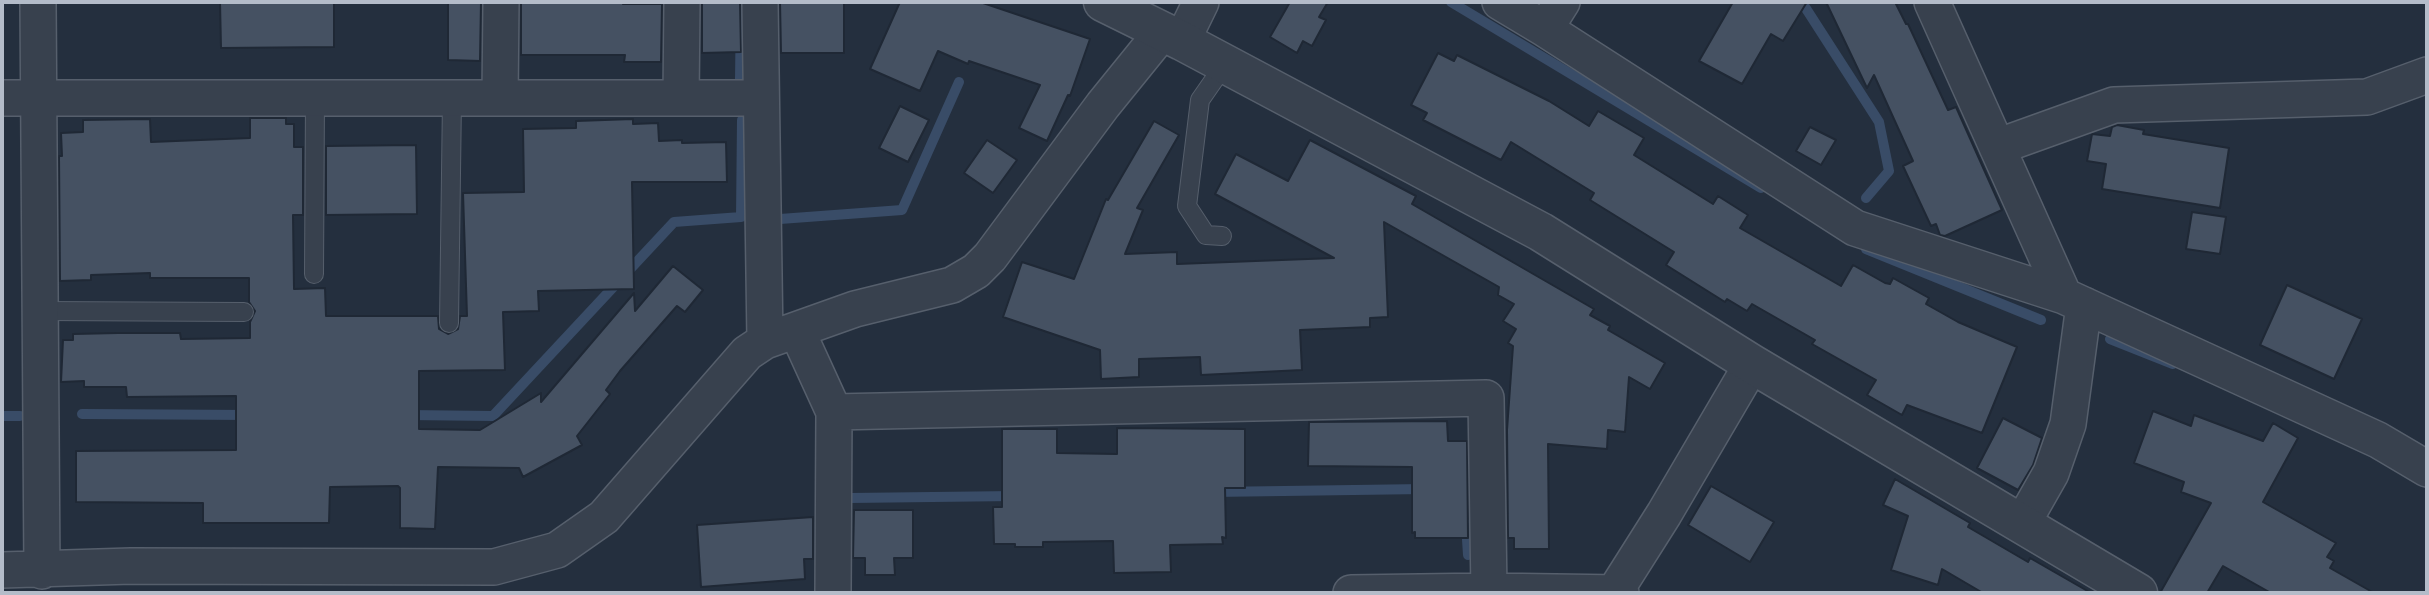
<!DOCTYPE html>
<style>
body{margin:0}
#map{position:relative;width:2429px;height:595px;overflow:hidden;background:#242f3e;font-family:Commissioner,sans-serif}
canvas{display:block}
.frame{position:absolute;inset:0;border:4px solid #b4bcc9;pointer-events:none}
</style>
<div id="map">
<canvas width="2429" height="595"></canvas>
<div class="frame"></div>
</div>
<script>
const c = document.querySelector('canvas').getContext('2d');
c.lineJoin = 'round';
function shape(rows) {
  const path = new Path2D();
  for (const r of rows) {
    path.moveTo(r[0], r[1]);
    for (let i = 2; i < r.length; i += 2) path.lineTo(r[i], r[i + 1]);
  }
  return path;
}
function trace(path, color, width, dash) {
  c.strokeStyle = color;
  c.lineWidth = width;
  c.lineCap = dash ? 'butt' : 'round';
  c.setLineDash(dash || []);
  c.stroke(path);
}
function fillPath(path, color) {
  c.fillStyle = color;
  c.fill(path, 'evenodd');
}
trace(shape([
 [1451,2,1761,188],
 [1800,2,1805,7,1879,122,1889,171,1866,198],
 [740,79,741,2],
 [780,219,902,210,959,82],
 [1866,249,2041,320],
 [2110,339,2173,364],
 [82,414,251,415],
 [407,415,493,416,674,222,741,217,742,120],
 [2,416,20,416],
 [1213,492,1424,489],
 [850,498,1015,496],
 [1466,524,1468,555]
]), '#394c67', 10);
const building = shape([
 [220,2,334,2,334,47,221,48,220,2],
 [448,2,481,2,480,61,448,60,448,2],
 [521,2,624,2,623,4,662,4,661,62,624,62,625,55,521,55,521,2],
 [702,2,740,2,741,52,702,53,702,2],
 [780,2,844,2,844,53,781,53,780,2],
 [900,2,980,2,1090,39,1070,96,1068,95,1047,141,1019,128,1040,85,969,61,968,64,938,51,920,91,870,69,900,2],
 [1290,2,1328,2,1319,17,1326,20,1312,46,1303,41,1297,53,1270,37,1290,2],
 [1733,2,1807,2,1783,41,1771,34,1742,84,1699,61,1733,2],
 [1826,2,1895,2,1906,24,1908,24,1948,110,1956,107,2002,210,1945,236,1940,235,1936,224,1931,226,1903,166,1913,161,1874,75,1867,88,1826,2],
 [1438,53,1454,61,1457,55,1549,101,1589,126,1598,111,1644,138,1634,155,1713,204,1718,196,1748,215,1740,228,1841,286,1853,265,1885,283,1890,284,1893,278,1929,298,1926,304,1958,322,2017,347,1982,433,1907,405,1902,415,1867,395,1876,380,1812,344,1815,340,1752,304,1747,311,1727,299,1725,302,1666,265,1674,252,1590,200,1594,193,1511,142,1501,160,1423,120,1427,113,1411,105,1438,53],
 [900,106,929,120,908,162,879,148,900,106],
 [250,118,286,118,286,124,294,124,294,147,303,147,303,215,293,215,294,289,325,288,326,316,438,316,439,329,448,334,458,329,460,316,467,316,463,193,524,192,523,129,576,128,576,121,633,119,633,124,658,123,659,141,682,140,682,143,726,142,727,182,632,182,634,289,538,291,539,311,503,312,505,370,419,371,419,429,480,430,541,393,541,402,634,293,635,311,673,266,703,290,685,312,677,306,620,371,606,390,610,394,577,436,582,445,523,477,519,468,438,467,435,529,400,528,400,488,398,486,330,487,329,523,203,523,203,503,76,502,76,451,236,450,236,396,127,397,126,387,84,387,84,381,61,382,63,340,73,340,73,334,118,333,180,333,181,339,250,338,250,322,255,311,249,302,249,278,150,278,150,273,91,275,91,280,60,281,59,156,62,156,61,133,83,132,83,120,150,119,151,142,250,138,250,118],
 [1154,121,1179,135,1137,208,1143,210,1125,254,1177,252,1177,264,1334,258,1215,194,1236,154,1288,181,1310,140,1416,196,1412,204,1594,309,1590,315,1610,326,1608,330,1665,363,1650,389,1629,377,1625,432,1608,430,1607,449,1548,444,1549,549,1514,549,1514,538,1508,538,1507,430,1513,346,1508,343,1516,329,1503,321,1514,304,1498,295,1499,287,1384,222,1388,317,1370,318,1370,327,1300,330,1302,370,1201,375,1200,357,1139,359,1139,377,1101,379,1100,350,1003,317,1022,262,1074,279,1106,199,1108,200,1154,121],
 [2117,125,2144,130,2143,134,2229,148,2220,208,2102,189,2106,164,2087,161,2092,134,2110,136,2112,127,2117,125],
 [1810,127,1836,140,1821,165,1796,151,1810,127],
 [987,140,1017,160,993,193,964,173,987,140],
 [416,145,417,214,326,215,326,146,416,145],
 [2192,212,2226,217,2220,254,2186,249,2192,212],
 [2287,285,2362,319,2334,379,2260,345,2287,285],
 [2153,411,2191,426,2194,415,2263,441,2273,423,2298,438,2263,502,2336,543,2327,557,2334,561,2330,568,2374,593,2271,593,2223,566,2207,593,2160,593,2211,503,2181,492,2184,482,2134,463,2153,411],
 [2003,418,2042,438,2033,465,2018,490,1977,468,2003,418],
 [1447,421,1448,441,1467,441,1468,538,1415,538,1415,532,1412,533,1412,467,1308,466,1309,422,1447,421],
 [1117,428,1245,429,1245,488,1225,488,1226,538,1222,537,1223,544,1170,545,1171,572,1114,573,1113,541,1043,542,1043,547,1015,547,1015,544,994,544,993,507,1002,507,1002,429,1057,429,1057,453,1117,454,1117,428],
 [1895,479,1970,523,1968,527,2028,562,2030,558,2091,593,1983,593,1942,569,1938,585,1891,570,1908,516,1883,505,1895,479],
 [1711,486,1774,522,1750,562,1688,525,1711,486],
 [854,510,913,510,913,558,894,558,895,575,865,575,865,558,853,558,854,510],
 [813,517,813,559,804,559,805,579,701,587,697,525,813,517]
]);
fillPath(building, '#455162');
trace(building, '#1f2835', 2);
const service = shape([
 [1222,236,1206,235,1187,206,1200,100,1225,64],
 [314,274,315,98],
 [40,311,244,312],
 [449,323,452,98]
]);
const minor = shape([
 [38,2,42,571],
 [760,2,765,341],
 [1500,2,1545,29,1855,228,2064,296,2378,440,2427,469],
 [1932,2,2064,296],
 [1545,29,1562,2],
 [1182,41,1201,2],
 [2,98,760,98],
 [500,98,501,2],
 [681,98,682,2],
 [1997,147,2114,105,2367,97,2427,75],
 [797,331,834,412,833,593],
 [834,412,1486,398,1489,591],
 [2022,524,2051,473,2068,424,2084,305],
 [2,570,131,566,494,567,557,550,604,517,747,353,765,341,855,309,952,285,976,271,990,257,1103,105,1163,31],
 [1351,593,1489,591,1621,593],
 [1614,593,1664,514,1752,364]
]);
const tertiary = shape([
 [1103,2,1182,41,1541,232,1752,364,2138,593]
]);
trace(service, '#565f6c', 20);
trace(minor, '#565f6c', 38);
trace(tertiary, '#565f6c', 41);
trace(service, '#38414e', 18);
trace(minor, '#38414e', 35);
trace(tertiary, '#38414e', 38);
</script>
